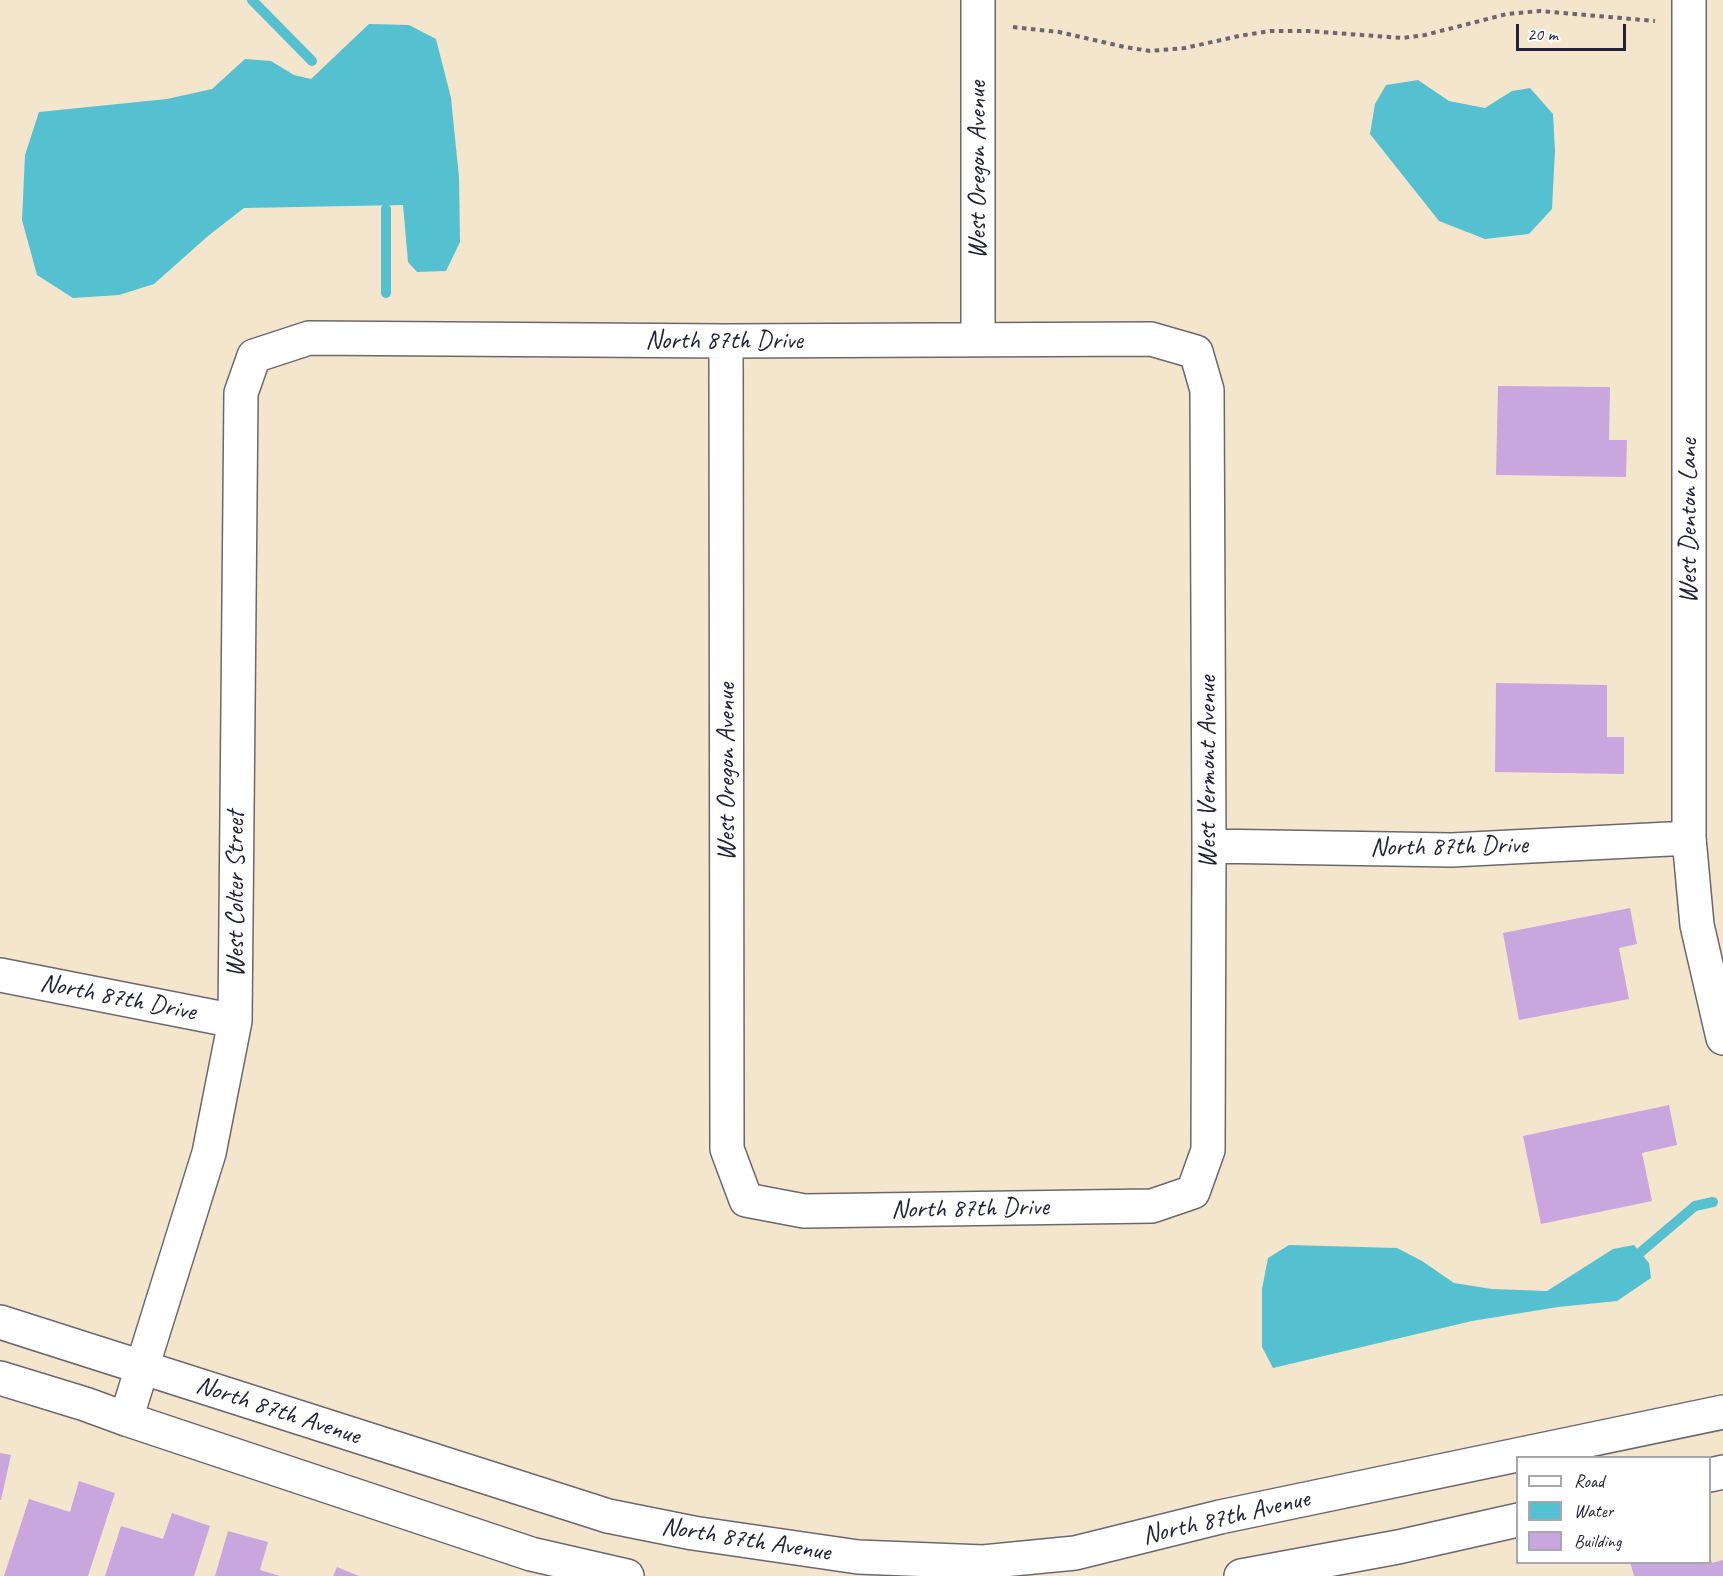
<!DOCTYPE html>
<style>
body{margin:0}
#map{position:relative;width:1723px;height:1576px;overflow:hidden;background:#f3e6cd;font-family:Caveat,sans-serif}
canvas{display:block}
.legend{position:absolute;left:1516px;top:1456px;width:195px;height:108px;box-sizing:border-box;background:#fff;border:2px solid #a7a7b1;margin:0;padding:8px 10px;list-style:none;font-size:18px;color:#22223b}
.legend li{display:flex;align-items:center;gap:12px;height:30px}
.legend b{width:30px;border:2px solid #a7a7b1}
.scale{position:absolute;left:1516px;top:24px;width:110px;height:27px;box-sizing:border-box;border:3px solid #22223b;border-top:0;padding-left:8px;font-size:18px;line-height:21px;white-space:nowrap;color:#22223b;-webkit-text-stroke:4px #fff;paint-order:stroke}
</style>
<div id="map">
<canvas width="1723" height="1576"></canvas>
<ul class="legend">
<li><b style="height:8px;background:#fff"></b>Road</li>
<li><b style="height:16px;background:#55c0d0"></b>Water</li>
<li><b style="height:16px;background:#caa6de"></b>Building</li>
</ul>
<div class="scale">20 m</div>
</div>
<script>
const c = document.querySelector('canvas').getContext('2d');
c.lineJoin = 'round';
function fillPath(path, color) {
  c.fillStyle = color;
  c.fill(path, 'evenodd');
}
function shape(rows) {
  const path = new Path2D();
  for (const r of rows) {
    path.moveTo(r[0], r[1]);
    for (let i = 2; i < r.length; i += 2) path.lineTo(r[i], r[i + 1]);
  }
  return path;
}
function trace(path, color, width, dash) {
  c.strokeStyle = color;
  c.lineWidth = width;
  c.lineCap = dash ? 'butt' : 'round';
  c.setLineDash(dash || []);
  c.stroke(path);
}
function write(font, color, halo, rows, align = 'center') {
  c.font = font + ' Caveat,sans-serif';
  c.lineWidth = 5;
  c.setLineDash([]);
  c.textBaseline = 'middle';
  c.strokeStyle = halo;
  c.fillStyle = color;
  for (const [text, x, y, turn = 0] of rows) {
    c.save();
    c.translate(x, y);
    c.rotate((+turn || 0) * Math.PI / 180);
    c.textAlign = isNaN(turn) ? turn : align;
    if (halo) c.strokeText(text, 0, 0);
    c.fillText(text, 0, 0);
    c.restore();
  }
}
fillPath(shape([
 [369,24,409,25,436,39,451,98,459,177,460,242,446,271,417,272,408,262,403,205,244,208,208,236,154,284,119,295,73,298,37,275,22,220,25,155,39,112,167,99,212,89,245,59,271,61,294,75,311,79],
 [1418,80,1449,101,1485,108,1512,91,1530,88,1553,114,1555,150,1552,209,1529,234,1485,239,1439,221,1370,134,1375,104,1386,85],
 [1289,1245,1397,1248,1422,1261,1454,1283,1492,1289,1547,1291,1613,1249,1634,1245,1649,1263,1651,1278,1617,1301,1558,1307,1472,1321,1273,1368,1262,1347,1262,1289,1268,1258]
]), '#55c0d0');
trace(shape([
 [252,0,312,61],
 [386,209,386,293],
 [1635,1257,1695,1206,1713,1202]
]), '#55c0d0', 10);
fillPath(shape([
 [1498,386,1610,387,1609,440,1627,440,1626,477,1496,475],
 [1496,683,1607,685,1607,737,1624,737,1624,774,1495,772],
 [1630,908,1637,944,1619,948,1629,999,1519,1020,1503,933],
 [1669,1105,1677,1145,1642,1153,1652,1201,1541,1224,1523,1136],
 [0,1453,11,1455,1,1500,0,1500],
 [79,1481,115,1493,88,1576,4,1576,29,1499,70,1512],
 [172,1513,210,1526,194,1576,105,1576,121,1526,163,1539],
 [228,1531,268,1542,260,1570,280,1576,215,1576],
 [1710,1557,1712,1563,1723,1560,1723,1576,1634,1576,1630,1562,1710,1562],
 [337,1567,359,1576,333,1576]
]), '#caa6de');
const minor = shape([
 [1689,0,1689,838,1697,925,1723,1038],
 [978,340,978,0],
 [1209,846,1452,850,1689,838],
 [0,975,235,1021],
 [126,1419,209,1153,235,1021,241,393,254,356,309,338,726,341,1151,339,1196,352,1207,390,1209,846,1208,1150,1193,1192,1152,1206,804,1211,746,1200,727,1149,726,341]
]);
const tertiary = shape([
 [0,1322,608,1516,693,1533,858,1557,983,1562,1075,1553,1220,1517,1723,1412],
 [0,1378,85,1404,126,1419,531,1554,627,1576],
 [1710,1475,1723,1472],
 [1241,1576,1398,1547,1518,1520]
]);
trace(minor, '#6b676e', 36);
trace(tertiary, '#6b676e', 36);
trace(shape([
 [1013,27,1059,32,1125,47,1150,51,1185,48,1239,36,1270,31,1308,31,1402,38,1425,35,1507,14,1540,11,1655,21]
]), '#6b676e', 4, [4.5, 4.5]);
trace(minor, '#fff', 33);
trace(tertiary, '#fff', 33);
write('26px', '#22223b', '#fff', [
 ["West Oregon Avenue",978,170,-90],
 ["North 87th Drive",724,341],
 ["West Denton Lane",1689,521,-90],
 ["West Oregon Avenue",727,772,-90],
 ["West Vermont Avenue",1208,772,-90],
 ["North 87th Drive",1449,847,-1],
 ["West Colter Street",236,894,-90],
 ["North 87th Drive",118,998,11],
 ["North 87th Drive",970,1209,-1],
 ["North 87th Avenue",278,1411,18],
 ["North 87th Avenue",1226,1518,-13],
 ["North 87th Avenue",746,1540,9]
]);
</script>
